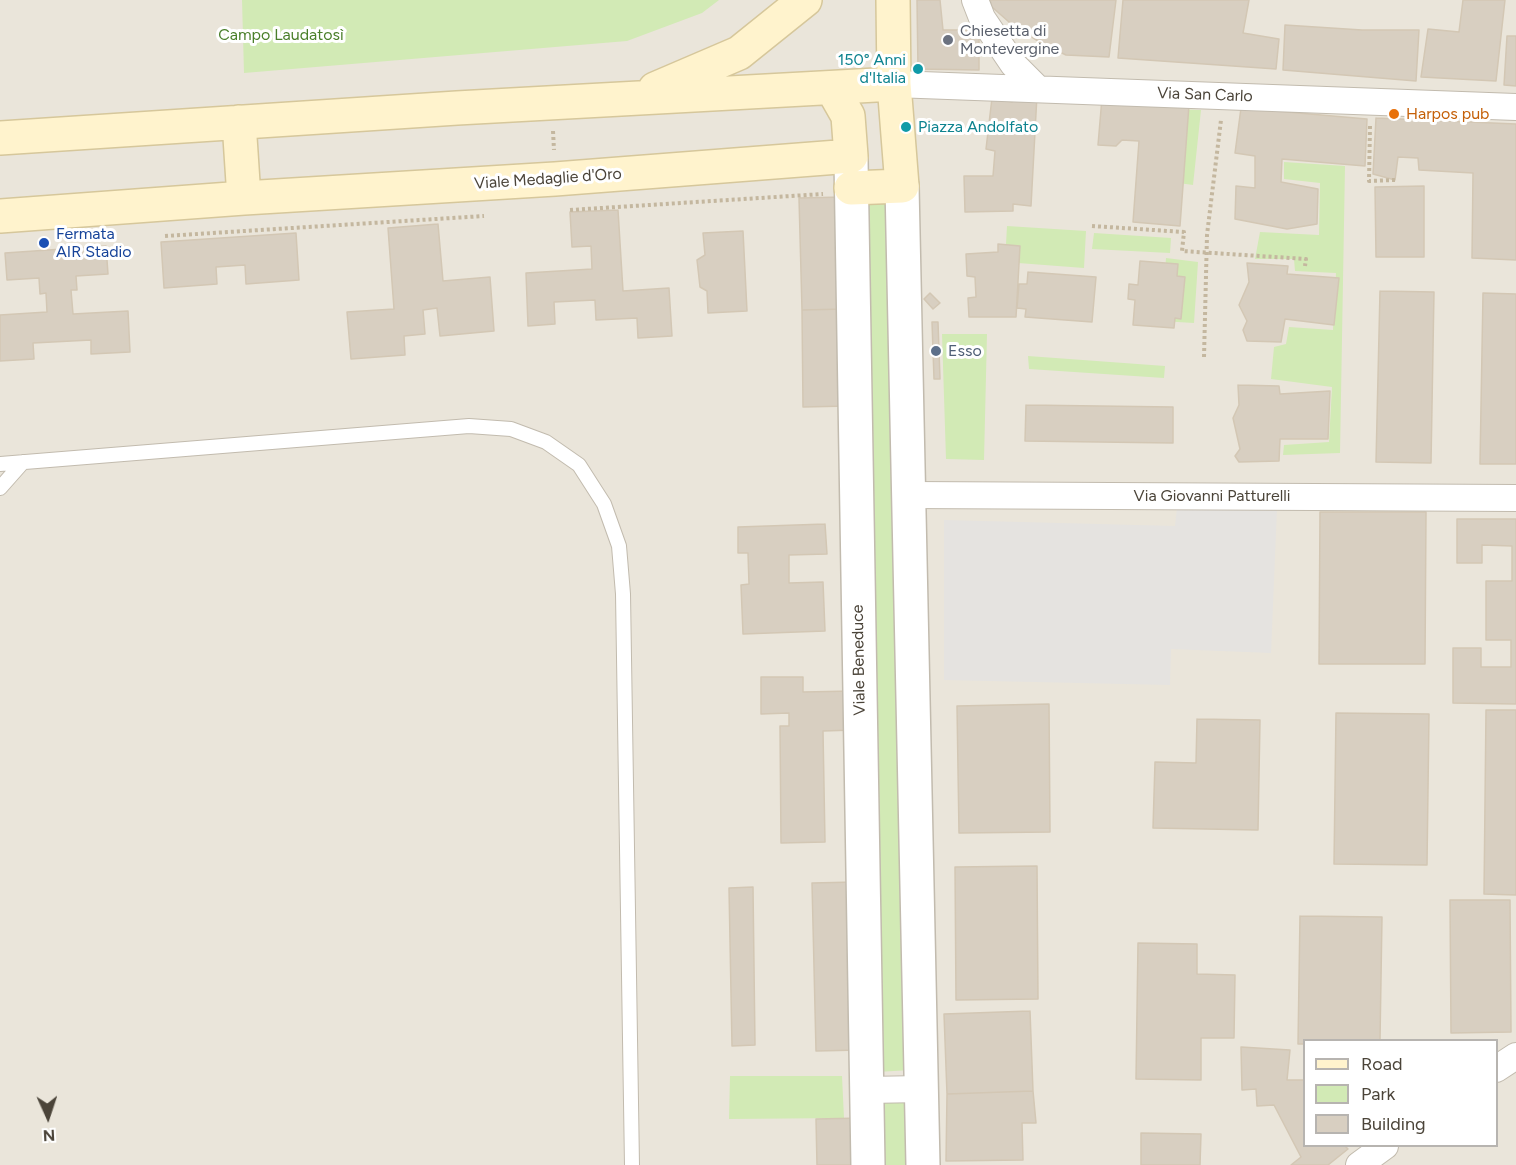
<!DOCTYPE html>
<meta charset="utf-8">
<style>
body{margin:0}
#map{position:relative;width:1516px;height:1165px;overflow:hidden;background:#f6f3ec;font-family:Figtree,sans-serif}
canvas{display:block}
.legend{position:absolute;left:1303px;top:1039px;width:195px;height:108px;box-sizing:border-box;background:#fff;border:2px solid #b7b4b0;margin:0;padding:8px 10px;list-style:none;font-size:18px;color:#4b4439}
.legend li{display:flex;align-items:center;gap:12px;height:30px}
.legend b{width:30px;border:2px solid #b7b4b0}
.north{position:absolute;left:18px;top:1087px;width:60px;height:60px;-webkit-text-stroke:4px #fff;paint-order:stroke;rotate:177deg;font-size:16px;font-weight:700;line-height:24px;text-align:center;color:#4b4439}
.north::after{content:'';display:block;margin:auto;width:21px;height:27px;background:#4b4439;clip-path:polygon(50% 0,100% 100%,50% 72%,0 100%)}
</style>
<div id="map">
<canvas width="1516" height="1165"></canvas>
<ul class="legend">
<li><b style="height:8px;background:#fff3cd"></b>Road</li>
<li><b style="height:16px;background:#d2eab5"></b>Park</li>
<li><b style="height:16px;background:#d8cfc1"></b>Building</li>
</ul>
<div class="north">N</div>
</div>
<script>
const c = document.querySelector('canvas').getContext('2d');
c.lineJoin = 'round';
function fillPath(path, color) {
  c.fillStyle = color;
  c.fill(path, 'evenodd');
}
function shape(rows) {
  const path = new Path2D();
  for (const r of rows) {
    path.moveTo(r[0], r[1]);
    for (let i = 2; i < r.length; i += 2) path.lineTo(r[i], r[i + 1]);
  }
  return path;
}
function trace(path, color, width, dash) {
  c.strokeStyle = color;
  c.lineWidth = width;
  c.lineCap = dash ? 'butt' : 'round';
  c.setLineDash(dash || []);
  c.stroke(path);
}
function write(font, color, halo, rows, align = 'center') {
  c.font = font + ' Figtree,sans-serif';
  c.lineWidth = 6;
  c.setLineDash([]);
  c.textBaseline = 'middle';
  c.strokeStyle = halo;
  c.fillStyle = color;
  for (const [text, x, y, turn = 0] of rows) {
    c.save();
    c.translate(x, y);
    c.rotate((+turn || 0) * Math.PI / 180);
    c.textAlign = isNaN(turn) ? turn : align;
    if (halo) c.strokeText(text, 0, 0);
    c.fillText(text, 0, 0);
    c.restore();
  }
}
fillPath(shape([
 [0,0,1516,0,1516,1165,0,1165],
 [1304,1040,1496,1040,1496,1146,1304,1146]
]), '#eae5da');
fillPath(shape([
 [242,0,719,0,702,13,627,41,244,73],
 [1168,109,1201,110,1193,185,1164,181],
 [1284,162,1345,166,1340,453,1283,455,1284,445,1329,442,1332,387,1271,379,1274,347,1286,344,1289,327,1333,330,1336,273,1295,271,1294,259,1255,259,1260,232,1319,235,1320,183,1284,179],
 [890,198,911,1070,877,1072,861,201],
 [1007,226,1086,231,1084,268,1005,262],
 [1094,233,1171,238,1170,253,1092,249],
 [1166,258,1198,262,1194,323,1161,321],
 [942,334,987,334,984,460,946,459],
 [1028,356,1165,366,1164,378,1029,369],
 [730,1076,842,1076,844,1118,729,1119],
 [879,1098,913,1101,914,1165,880,1165]
]), '#d2eab5');
fillPath(shape([
 [1177,508,1277,508,1271,653,1171,649,1170,685,944,680,944,520,1175,526]
]), '#e5e3e0');
const building = shape([
 [917,0,940,0,943,30,979,30,979,70,918,69,917,0],
 [990,0,1116,0,1109,57,1066,55,1041,43,1009,22,992,7,990,0],
 [1123,0,1249,0,1243,33,1279,39,1276,69,1118,58,1123,0],
 [1463,0,1505,0,1496,81,1421,77,1428,29,1459,32,1463,0],
 [1285,25,1362,30,1419,30,1416,81,1283,70,1285,25],
 [1507,36,1516,36,1516,86,1504,85,1507,36],
 [1014,94,1037,95,1031,206,1013,204,1013,211,965,212,964,176,993,176,995,151,986,149,992,98,1012,102,1014,94],
 [1102,98,1189,105,1180,226,1133,222,1139,141,1122,140,1116,146,1098,145,1102,98],
 [1241,108,1367,119,1365,166,1282,159,1281,182,1318,189,1317,224,1287,229,1235,219,1236,186,1255,188,1255,156,1235,153,1241,108],
 [1376,118,1516,124,1516,260,1472,258,1473,173,1419,170,1418,158,1398,157,1395,180,1373,174,1376,118],
 [1424,186,1424,257,1376,257,1375,187,1424,186],
 [844,197,846,309,802,310,799,198,844,197],
 [618,210,623,291,669,288,672,336,638,338,637,318,596,320,595,300,554,302,555,324,528,326,526,273,592,269,591,246,572,247,570,212,618,210],
 [438,224,443,281,490,277,494,331,440,336,437,308,423,310,425,334,404,336,405,355,351,359,347,312,394,309,388,228,438,224],
 [743,231,747,311,708,313,707,291,700,287,697,260,705,255,703,233,743,231],
 [296,233,299,280,246,284,245,265,216,267,217,284,164,288,161,242,296,233],
 [998,244,1020,246,1016,317,969,317,968,298,976,297,975,277,967,276,966,254,998,252,998,244],
 [106,246,108,274,76,276,77,290,71,290,73,314,128,311,130,352,91,354,91,340,33,343,34,359,0,361,0,315,47,312,46,293,40,294,39,278,7,280,5,253,106,246],
 [1140,261,1178,264,1177,276,1185,277,1181,319,1175,318,1174,328,1133,325,1135,300,1128,299,1129,284,1138,285,1140,261],
 [1247,263,1288,266,1287,274,1339,278,1334,325,1285,319,1281,342,1247,341,1243,330,1247,321,1239,305,1249,282,1247,263],
 [1028,272,1096,277,1092,322,1025,317,1026,309,1017,308,1019,284,1027,284,1028,272],
 [1380,291,1434,292,1431,463,1376,462,1380,291],
 [930,293,940,303,933,309,924,299,930,293],
 [1483,293,1516,294,1516,464,1480,464,1483,293],
 [846,309,848,406,803,407,802,310,846,309],
 [932,322,938,322,940,379,934,379,932,322],
 [1238,385,1279,386,1280,394,1330,391,1328,439,1280,439,1279,461,1239,462,1235,456,1240,449,1233,418,1239,405,1238,385],
 [1026,405,1173,407,1173,443,1025,441,1026,405],
 [1320,512,1426,512,1425,664,1319,664,1320,512],
 [1457,519,1516,519,1516,704,1453,703,1453,648,1481,648,1481,667,1511,667,1511,640,1486,640,1486,581,1512,581,1512,546,1482,545,1482,563,1457,563,1457,519],
 [825,524,827,554,789,555,789,583,823,582,825,631,743,634,741,585,749,584,748,553,738,553,738,527,825,524],
 [761,677,803,677,803,692,853,691,854,730,823,731,825,842,781,843,780,726,789,726,789,713,761,714,761,677],
 [1049,704,1050,832,959,833,957,706,1049,704],
 [1486,710,1516,710,1516,895,1484,894,1486,710],
 [1336,713,1429,714,1427,865,1334,864,1336,713],
 [1197,719,1260,720,1258,830,1153,828,1155,762,1196,763,1197,719],
 [1037,866,1038,999,956,1000,955,867,1037,866],
 [856,882,860,1050,816,1051,812,883,856,882],
 [753,887,755,1045,732,1046,729,888,753,887],
 [1450,900,1510,900,1511,1032,1451,1033,1450,900],
 [1300,916,1382,917,1380,1040,1304,1040,1304,1044,1298,1044,1300,916],
 [1138,943,1197,944,1197,974,1235,975,1234,1038,1201,1038,1201,1080,1136,1079,1138,943],
 [1030,1011,1033,1091,947,1094,944,1014,1030,1011],
 [1241,1047,1290,1050,1287,1080,1304,1080,1304,1146,1345,1146,1348,1149,1328,1165,1291,1165,1301,1157,1274,1105,1257,1106,1256,1089,1242,1090,1241,1047],
 [1033,1091,1036,1123,1022,1123,1023,1160,946,1161,947,1094,1033,1091],
 [862,1118,863,1165,817,1165,816,1119,862,1118],
 [1141,1133,1201,1134,1200,1165,1141,1165,1141,1133]
]);
fillPath(building, '#d8cfc1');
trace(building, '#d3c7b4', 1.5);
const service = shape([
 [0,464,469,426,511,429,546,442,579,465,604,504,619,546,623,594,632,1165],
 [0,488,23,462]
]);
const minor = shape([
 [975,0,982,18,1013,64,1038,89],
 [894,84,1516,107],
 [909,495,1516,498],
 [1496,1069,1516,1056],
 [867,1090,922,1089],
 [1359,1165,1385,1146]
]);
const tertiary = shape([
 [851,160,868,1165],
 [902,186,923,1165]
]);
const secondary = shape([
 [832,88,848,116,851,156],
 [655,89,739,53,805,0],
 [239,122,244,198],
 [0,138,457,108,894,84],
 [851,188,902,186,894,84,893,0],
 [0,216,244,198,555,179,851,156]
]);
trace(service, '#c2bbae', 16);
trace(minor, '#c2bbae', 28);
trace(tertiary, '#c2bbae', 36);
trace(secondary, '#d6c79b', 36);
trace(shape([
 [1370,126,1369,181,1395,180],
 [553,131,554,150],
 [570,210,823,194],
 [1092,226,1184,232,1182,251,1306,259,1305,266],
 [165,236,484,216],
 [1204,357,1207,235,1221,120]
]), '#c4b79f', 4, [3, 3]);
trace(service, '#fff', 14);
trace(minor, '#fff', 26);
trace(tertiary, '#fff', 33);
trace(secondary, '#fff3cd', 33);
for (const [x, y, r, color] of [
 [948,40,6,"#6b7280"],
 [918,69,6,"#0f9aa8"],
 [1394,114,6,"#e8710a"],
 [906,127,6,"#0f9aa8"],
 [44,243,6,"#1a4fb4"],
 [936,351,6,"#5c6f8a"]
]) {
  const dot = new Path2D();
  dot.arc(x, y, r, 0, 2 * Math.PI);
  c.fillStyle = color;
  c.fill(dot);
  trace(dot, '#fff', 2);
}
write('16px', '#5b616d', '#fff', [
 ["Chiesetta di",960,31],
 ["Montevergine",960,49]
], 'left');
write('16px', '#4a7f2a', '#fff', [
 ["Campo Laudatosì",281,35]
]);
write('16px', '#0d838f', '#fff', [
 ["150° Anni",906,60],
 ["d'Italia",906,78],
 ["Piazza Andolfato",918,127,"left"]
], 'right');
write('16px', '#4b4439', '#fff', [
 ["Via San Carlo",1205,95,2],
 ["Viale Medaglie d'Oro",548,179,-4],
 ["Via Giovanni Patturelli",1212,496],
 ["Viale Beneduce",859,660,-91]
]);
write('16px', '#c56008', '#fff', [
 ["Harpos pub",1406,114]
], 'left');
write('16px', '#164399', '#fff', [
 ["Fermata",56,234],
 ["AIR Stadio",56,252]
], 'left');
write('16px', '#4e5e75', '#fff', [
 ["Esso",948,351]
], 'left');
</script>
